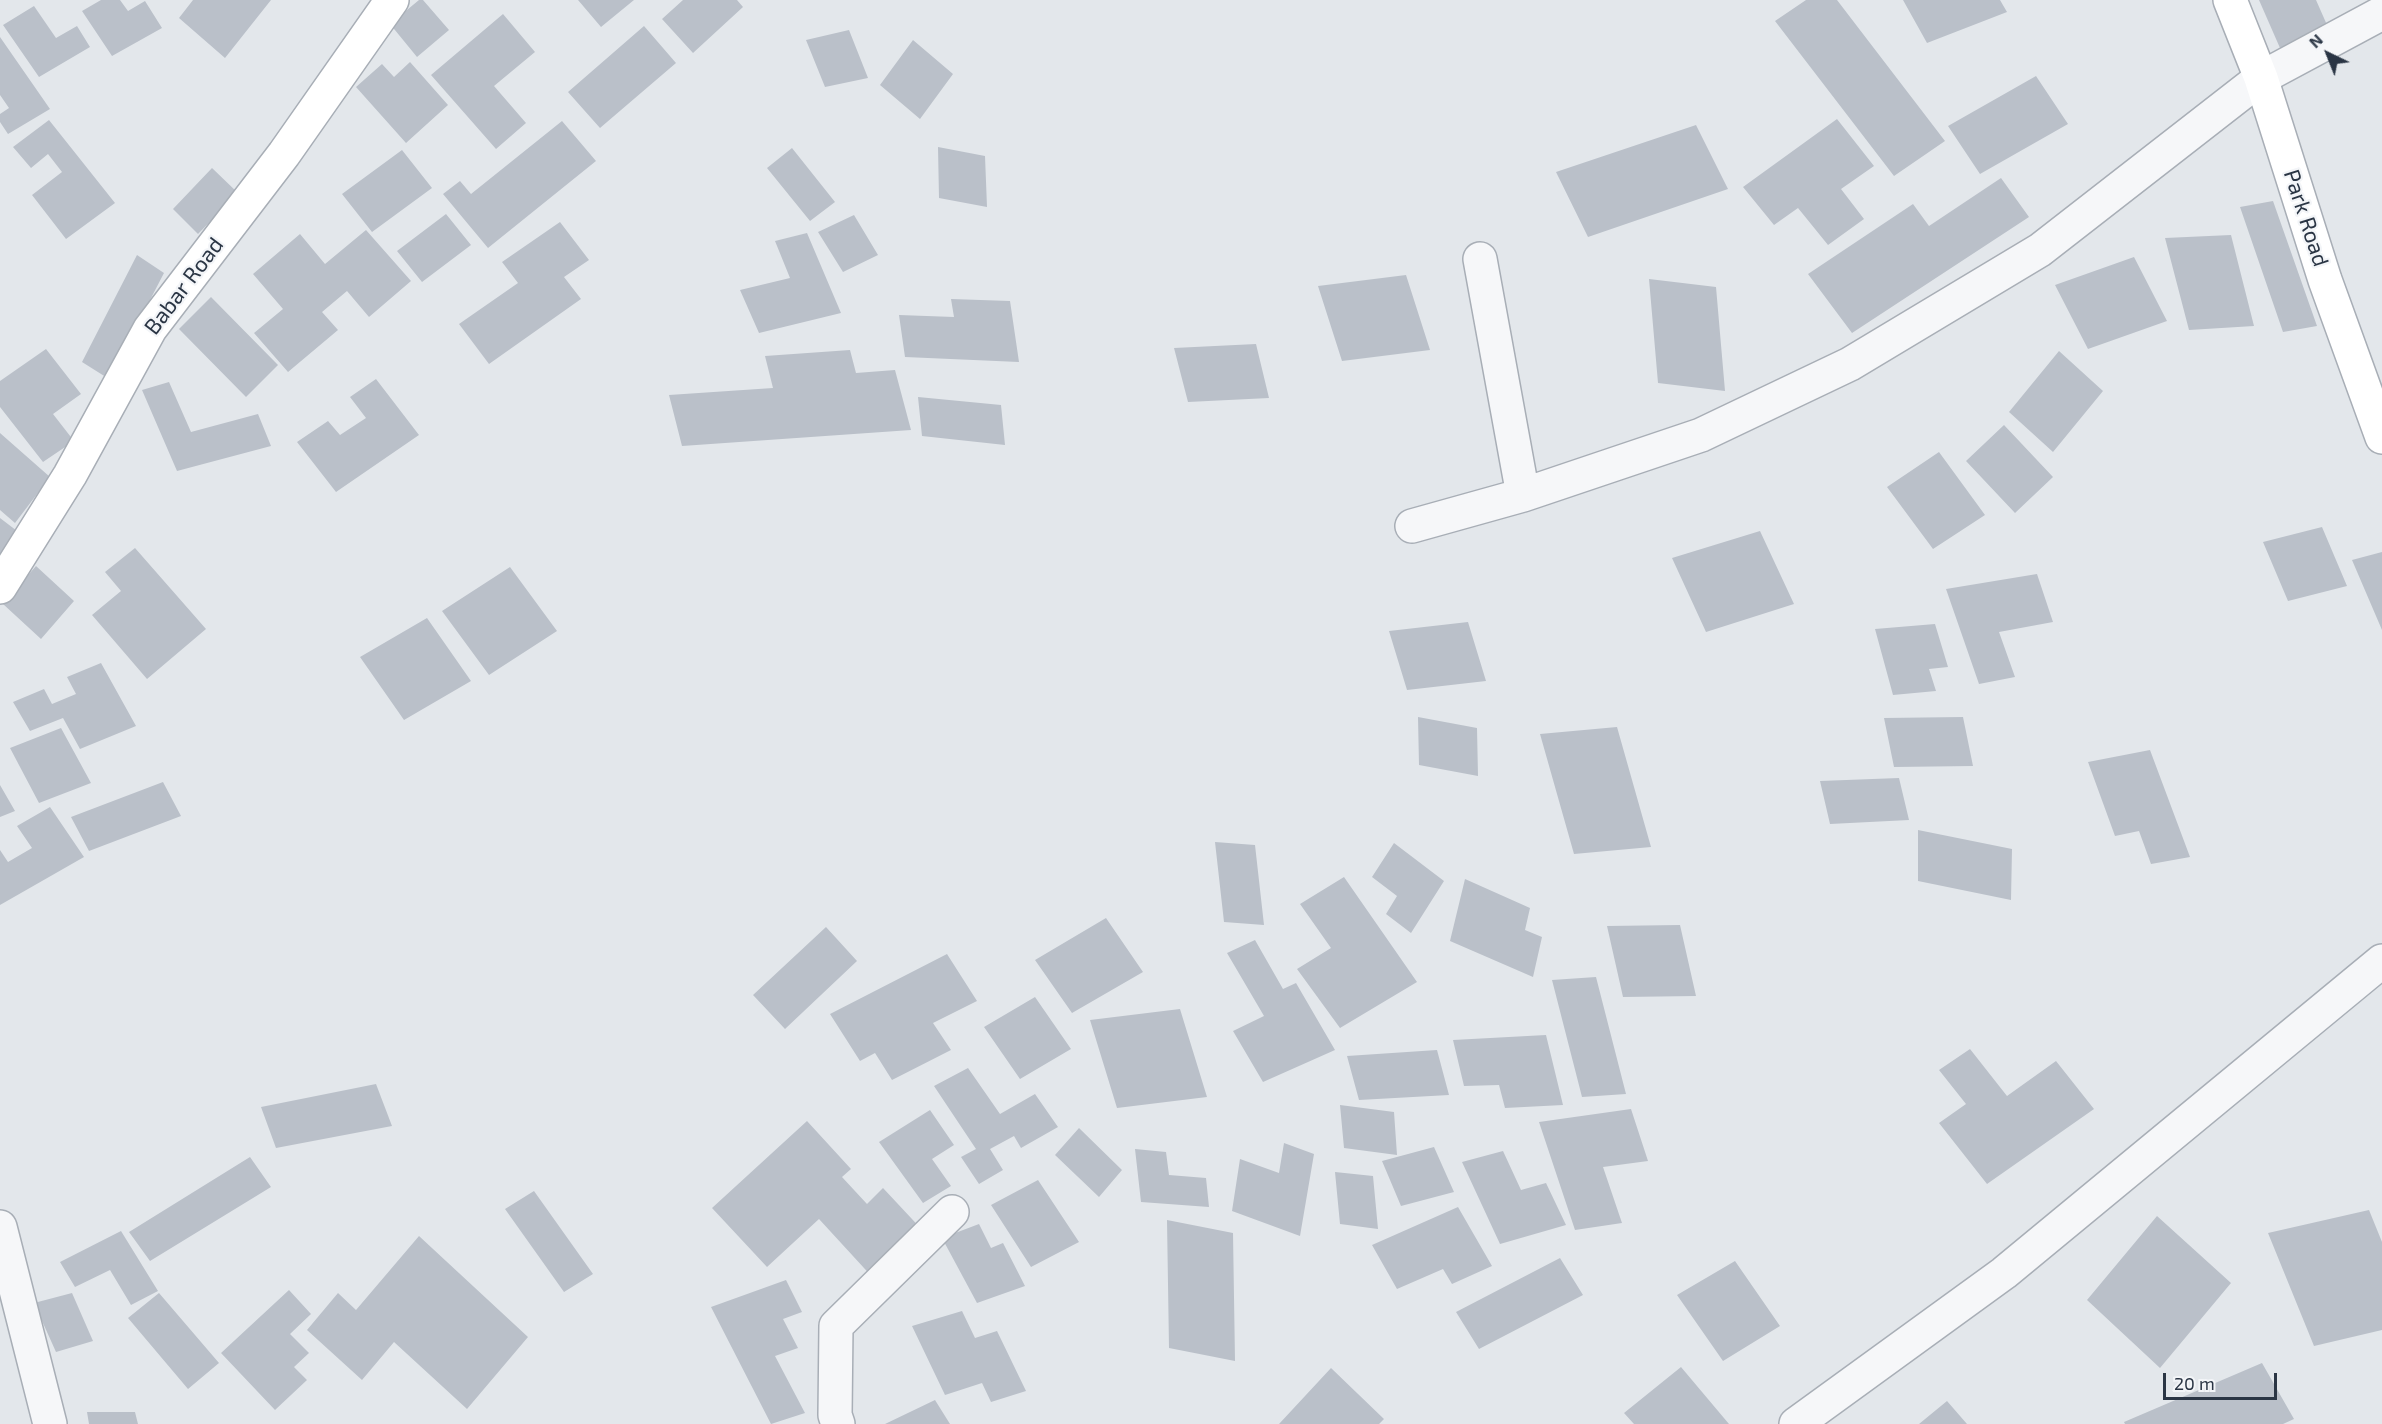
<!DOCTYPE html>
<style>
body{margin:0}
#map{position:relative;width:2382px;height:1424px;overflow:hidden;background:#e3e7eb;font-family:"Exo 2",sans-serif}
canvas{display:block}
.north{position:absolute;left:2298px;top:24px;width:60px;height:60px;-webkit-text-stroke:4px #f3f5f8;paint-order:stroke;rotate:317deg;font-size:16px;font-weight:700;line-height:24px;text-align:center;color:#2a3544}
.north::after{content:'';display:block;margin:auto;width:21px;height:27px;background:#2a3544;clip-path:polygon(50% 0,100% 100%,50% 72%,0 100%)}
.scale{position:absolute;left:2163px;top:1373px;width:114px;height:27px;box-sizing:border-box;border:3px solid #2a3544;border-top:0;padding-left:8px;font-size:18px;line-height:21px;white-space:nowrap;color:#2a3544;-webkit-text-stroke:4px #f3f5f8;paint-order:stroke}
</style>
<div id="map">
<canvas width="2382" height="1424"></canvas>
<div class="north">N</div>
<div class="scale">20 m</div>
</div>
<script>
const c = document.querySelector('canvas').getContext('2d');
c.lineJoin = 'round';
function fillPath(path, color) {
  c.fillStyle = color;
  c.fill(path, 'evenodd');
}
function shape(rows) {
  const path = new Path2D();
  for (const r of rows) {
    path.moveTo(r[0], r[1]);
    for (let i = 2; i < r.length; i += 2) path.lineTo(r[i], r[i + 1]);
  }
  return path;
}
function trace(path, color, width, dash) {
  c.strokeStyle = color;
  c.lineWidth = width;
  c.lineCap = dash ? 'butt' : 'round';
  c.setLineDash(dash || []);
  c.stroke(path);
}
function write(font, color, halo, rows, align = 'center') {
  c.font = font + ' "Exo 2",sans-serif';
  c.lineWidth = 4.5;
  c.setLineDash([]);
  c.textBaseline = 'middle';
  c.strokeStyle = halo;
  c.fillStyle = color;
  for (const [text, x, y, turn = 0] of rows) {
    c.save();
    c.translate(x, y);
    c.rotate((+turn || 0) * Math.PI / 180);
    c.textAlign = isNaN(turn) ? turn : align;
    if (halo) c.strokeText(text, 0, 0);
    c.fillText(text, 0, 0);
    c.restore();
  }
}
fillPath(shape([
 [101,0,120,0,128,11,145,1,162,28,112,56,82,11],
 [193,0,271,0,225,58,179,18],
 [419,0,423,0,449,30,417,57,390,24],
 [578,0,634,0,601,27],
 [683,0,737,0,743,7,693,53,662,19],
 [1806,0,1837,0,1945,141,1894,176,1775,21],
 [1903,0,2000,0,2007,12,1927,43],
 [2259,0,2316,0,2331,34,2280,48],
 [34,6,56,38,77,26,90,47,39,77,3,25],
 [503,14,535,52,494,86,526,123,496,149,431,75],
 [644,26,676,63,600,128,568,92],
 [849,30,868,78,825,87,806,40],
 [0,37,50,109,8,134,0,122,0,114,9,108,0,95],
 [913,40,953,74,920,119,880,85],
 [410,62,448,105,406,143,356,87,382,64,394,77],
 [2036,76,2068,124,1980,174,1948,126],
 [1837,119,1874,166,1841,189,1864,219,1828,245,1798,208,1774,225,1743,187],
 [49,120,115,203,66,239,32,195,62,172,48,154,31,168,13,147],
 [562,121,596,161,488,248,443,194,460,181,471,194],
 [1696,125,1728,189,1588,237,1556,172],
 [938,147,985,156,987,207,939,198],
 [792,148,835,202,810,221,767,168],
 [402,150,432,188,372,232,342,194],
 [212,168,238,193,198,234,173,209],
 [2001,178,2029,217,1852,333,1808,274,1913,204,1929,226],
 [2273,201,2317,326,2283,332,2240,207],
 [446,214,471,245,422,282,397,251],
 [854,215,878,255,843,272,818,232],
 [560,222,589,260,564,277,581,299,489,364,459,324,518,283,502,262],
 [366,230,411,281,369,317,347,291,322,312,338,330,288,372,254,333,283,309,253,274,300,234,325,264],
 [807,233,841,313,759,333,740,290,790,278,775,241],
 [2231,235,2254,326,2189,330,2165,238],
 [137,255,164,273,109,379,82,362],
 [2134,257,2167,321,2088,349,2055,285],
 [1406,275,1430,350,1342,361,1318,286],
 [1649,279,1716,287,1725,391,1658,383],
 [211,297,278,365,246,397,179,329],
 [951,299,1010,301,1019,362,905,357,899,315,954,317],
 [1256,344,1269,398,1188,402,1174,348],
 [46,349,81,394,53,414,74,441,43,462,0,407,0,381],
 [850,350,856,373,895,370,911,430,682,446,669,395,773,388,765,356],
 [2059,351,2103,391,2053,452,2009,412],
 [376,379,419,435,336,492,297,442,328,421,340,435,366,418,350,397],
 [169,382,191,432,258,414,271,446,177,471,142,390],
 [918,397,1001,405,1005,445,922,436],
 [2004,425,2053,477,2015,513,1966,461],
 [0,433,50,477,15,523,0,510],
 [1939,452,1985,515,1933,549,1887,487],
 [0,518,21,534,0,566],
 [2322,527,2347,586,2288,601,2263,542],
 [1760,531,1794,604,1706,632,1672,558],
 [135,548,206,629,147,679,92,615,121,591,105,572],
 [2382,552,2382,630,2352,560],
 [36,566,74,601,41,639,3,604],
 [510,567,557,631,489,675,442,611],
 [2037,574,2053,622,1999,632,2015,677,1979,684,1946,589],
 [427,618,471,681,404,720,360,657],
 [1468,622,1486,681,1407,690,1389,631],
 [1935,624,1948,667,1929,669,1936,691,1893,695,1875,629],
 [101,663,136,726,80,749,63,718,30,731,13,702,44,689,52,704,76,694,67,677],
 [1418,717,1477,728,1478,776,1419,765],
 [1963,717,1973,766,1894,767,1884,718],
 [1617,727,1651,847,1574,854,1540,734],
 [61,728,91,783,39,803,10,748],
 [2150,750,2190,857,2151,864,2139,831,2115,836,2088,762],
 [1899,778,1909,820,1830,824,1820,781],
 [163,782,181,816,89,851,71,817],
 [0,785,15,811,0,817],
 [50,807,84,857,0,905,0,850,8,862,32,848,17,826],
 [1918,830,2012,849,2011,900,1918,881],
 [1215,842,1255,845,1264,925,1224,922],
 [1394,843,1444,881,1411,933,1386,914,1397,896,1372,877],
 [1344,877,1417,982,1340,1028,1297,969,1331,948,1300,904],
 [1465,879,1530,908,1525,930,1542,937,1533,977,1450,941],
 [1106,918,1143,972,1072,1013,1035,960],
 [1680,925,1696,996,1623,997,1607,926],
 [826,927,857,961,785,1029,753,995],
 [1255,940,1283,989,1296,983,1335,1050,1263,1082,1233,1031,1264,1016,1227,953],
 [947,954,977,1001,933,1023,951,1050,892,1080,875,1053,860,1061,830,1014],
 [1596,977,1626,1094,1582,1097,1552,980],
 [1035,997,1071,1049,1020,1079,984,1027],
 [1180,1009,1207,1097,1117,1108,1090,1020],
 [1546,1035,1563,1105,1505,1108,1499,1085,1464,1086,1453,1040],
 [1970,1049,2007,1096,2056,1061,2094,1109,1987,1184,1939,1123,1966,1104,1939,1070],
 [1437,1050,1449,1095,1359,1100,1347,1056],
 [968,1068,1000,1114,1035,1094,1058,1127,1021,1148,1014,1136,990,1149,1003,1170,979,1184,961,1157,976,1149,934,1086],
 [376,1084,392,1126,276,1148,261,1107],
 [1340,1105,1394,1112,1397,1155,1344,1148],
 [1631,1109,1648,1161,1603,1167,1622,1223,1575,1230,1539,1122],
 [930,1110,954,1145,932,1159,951,1186,923,1203,879,1142],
 [807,1121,851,1169,842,1177,867,1204,883,1188,926,1234,875,1280,819,1219,767,1267,712,1208],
 [1079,1128,1122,1170,1099,1197,1055,1155],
 [1284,1143,1314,1154,1300,1236,1232,1211,1240,1159,1279,1173],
 [1434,1147,1454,1192,1401,1206,1382,1161],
 [1135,1149,1166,1152,1169,1175,1206,1178,1209,1207,1141,1202],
 [1503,1151,1521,1190,1546,1183,1566,1225,1500,1244,1462,1162],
 [250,1157,271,1187,150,1261,129,1232],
 [1335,1172,1373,1176,1378,1229,1340,1224],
 [1038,1180,1079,1242,1031,1267,991,1205],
 [534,1191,593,1274,564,1292,505,1209],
 [1458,1207,1492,1266,1452,1284,1443,1269,1397,1289,1372,1245],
 [2369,1210,2382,1242,2382,1330,2314,1346,2268,1233],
 [2157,1216,2231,1283,2160,1368,2087,1300],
 [1167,1220,1233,1233,1235,1361,1169,1348],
 [979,1224,991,1248,1003,1243,1025,1286,977,1303,942,1238],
 [121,1231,158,1291,131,1305,110,1270,75,1287,60,1262],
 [419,1236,528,1337,467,1409,394,1342,362,1380,307,1330,338,1293,356,1310],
 [1560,1258,1583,1295,1479,1349,1456,1312],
 [1735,1261,1780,1326,1723,1361,1677,1295],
 [786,1280,802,1312,783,1319,798,1348,775,1356,805,1413,771,1424,711,1307],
 [289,1290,311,1314,290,1334,309,1353,294,1367,307,1380,275,1410,221,1353],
 [72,1293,93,1341,56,1352,34,1303],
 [159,1293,219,1363,188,1389,128,1318],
 [962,1311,975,1338,997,1331,1026,1391,991,1402,982,1383,945,1395,912,1326],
 [2262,1363,2294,1419,2283,1424,2125,1424,2124,1422],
 [1681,1367,1729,1424,1634,1424,1624,1413],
 [1331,1368,1384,1419,1379,1424,1279,1424],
 [935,1400,950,1424,885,1424],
 [1947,1401,1967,1424,1919,1424],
 [87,1412,135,1412,138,1424,89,1424]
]), '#bac0c9');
const street = shape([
 [1480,259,1523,495],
 [1412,526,1523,495,1701,435,1850,364,2040,250,2261,78,2382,13],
 [0,1227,50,1424],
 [838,1424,835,1415,836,1326,952,1212],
 [1796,1424,2004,1273,2382,961]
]);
const secondary = shape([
 [2230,0,2261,78,2325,280,2382,437],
 [0,587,70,475,150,329,284,154,392,0]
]);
trace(street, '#a8aeb6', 36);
trace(secondary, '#a8aeb6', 36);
trace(street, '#f6f7f9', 33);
trace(secondary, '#fff', 33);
write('22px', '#2a3544', '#f3f5f8', [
 ["Park Road",2306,218,72],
 ["Babar Road",184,286,-53]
]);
</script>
